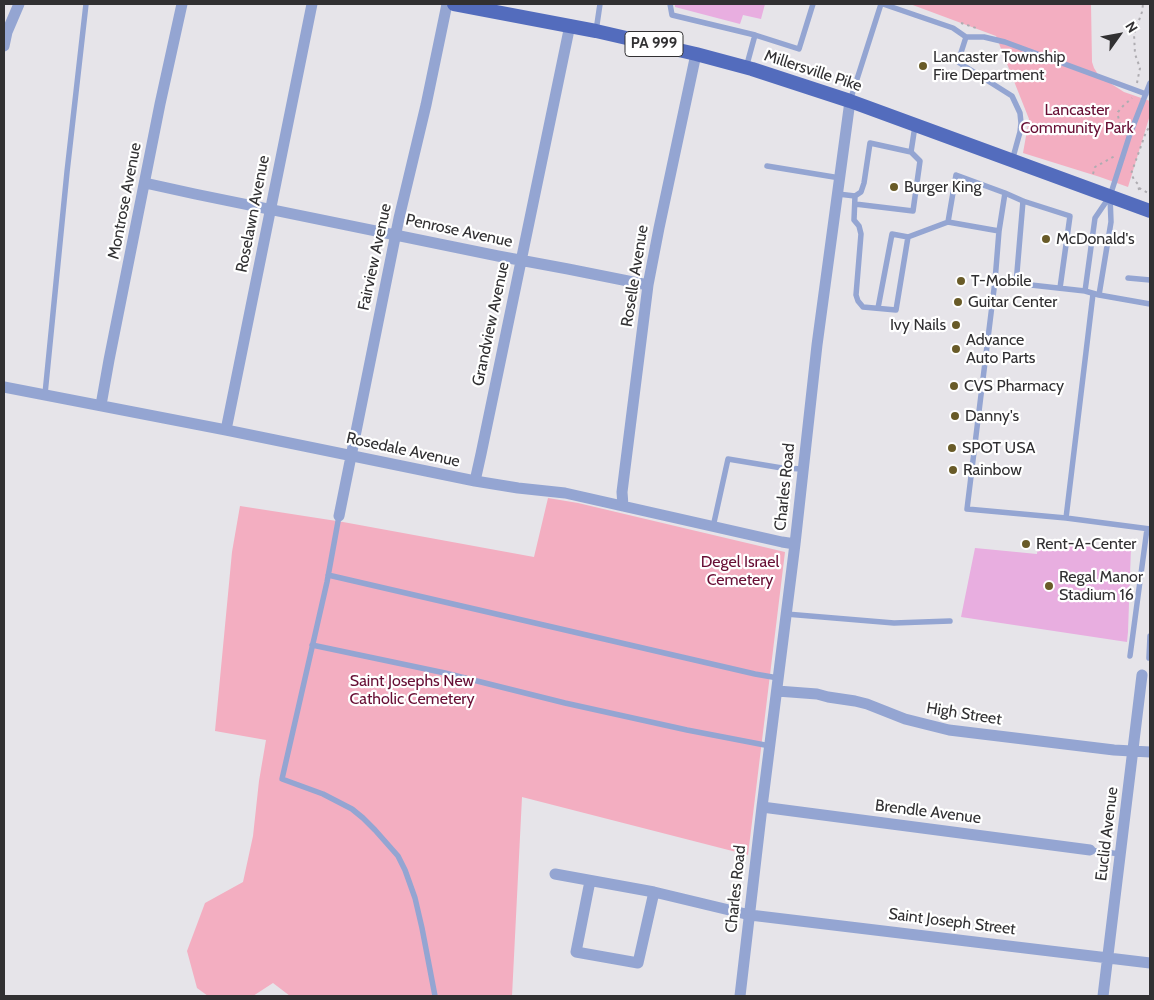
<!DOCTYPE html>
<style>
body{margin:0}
#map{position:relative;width:1154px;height:1000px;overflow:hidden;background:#e6e4e9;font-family:Cabin,sans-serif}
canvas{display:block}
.frame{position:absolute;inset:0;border:5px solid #313032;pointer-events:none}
.north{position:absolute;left:1094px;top:10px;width:50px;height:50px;-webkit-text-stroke:4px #fff;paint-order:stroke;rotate:58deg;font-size:14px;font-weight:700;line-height:20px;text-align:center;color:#313032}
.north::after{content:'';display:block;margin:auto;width:18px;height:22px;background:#313032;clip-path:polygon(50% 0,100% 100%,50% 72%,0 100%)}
</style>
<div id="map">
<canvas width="1154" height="1000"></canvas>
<div class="frame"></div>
<div class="north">N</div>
</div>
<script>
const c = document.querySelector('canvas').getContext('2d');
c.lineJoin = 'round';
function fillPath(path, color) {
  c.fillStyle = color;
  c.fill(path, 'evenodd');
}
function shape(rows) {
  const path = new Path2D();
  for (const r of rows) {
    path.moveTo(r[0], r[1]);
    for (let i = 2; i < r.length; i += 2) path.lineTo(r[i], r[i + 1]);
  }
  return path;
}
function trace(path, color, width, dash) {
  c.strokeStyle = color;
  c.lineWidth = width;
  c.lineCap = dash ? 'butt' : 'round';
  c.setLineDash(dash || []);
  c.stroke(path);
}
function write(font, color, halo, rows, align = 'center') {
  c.font = font + ' Cabin,sans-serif';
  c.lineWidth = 4.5;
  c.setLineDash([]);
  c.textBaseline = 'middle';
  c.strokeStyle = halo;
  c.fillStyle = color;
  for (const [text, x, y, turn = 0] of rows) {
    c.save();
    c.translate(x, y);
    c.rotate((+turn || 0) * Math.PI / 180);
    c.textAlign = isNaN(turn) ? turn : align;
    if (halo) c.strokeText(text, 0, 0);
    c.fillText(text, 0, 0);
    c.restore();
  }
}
fillPath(shape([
 [910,4,1091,4,1092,62,1094,68,1099,76,1124,92,1150,101,1150,115,1128,187,1100,177,1023,153,1029,119,996,36],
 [548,498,578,503,785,552,748,855,522,797,512,996,290,996,273,983,253,996,208,996,197,988,187,951,205,903,243,882,253,836,259,781,266,740,215,731,232,552,240,506,343,522,534,557]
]), '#f3aec1');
fillPath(shape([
 [675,4,765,4,761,19,743,15,740,24,675,7],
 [1038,543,1131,547,1128,632,1127,642,961,617,975,548,1037,554]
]), '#e8aee0');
trace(shape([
 [961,23,976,28],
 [1137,83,1140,68,1135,54,1134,34,1142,12,1143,4],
 [1122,131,1118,116,1118,112,1123,106,1132,98],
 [1093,174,1095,167,1113,157,1114,155],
 [1139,188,1150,194],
 [1139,190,1138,184,1135,181,1131,174,1146,132,1150,126]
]), '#aeacb1', 2, [2.5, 4]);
trace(shape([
 [670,4,672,15,755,35,746,68],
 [883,4,953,28,966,37,984,37,1005,42,1146,94],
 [596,31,600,4],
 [755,35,799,49,813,4],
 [966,37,958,62,1012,96,1020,113,1021,123,1020,132,1012,161],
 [850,101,881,4],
 [911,152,915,126],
 [767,166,840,178],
 [838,194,855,196,861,192,864,183,870,143,911,152,920,161,913,211,855,204],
 [855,196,854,220,859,226,861,234,856,295,858,301,863,307,896,310,908,237,948,222,999,231,1005,193,1023,201,1070,216,1060,288],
 [948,222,956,175,1005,193],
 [1128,278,1150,280],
 [995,281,999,231],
 [1016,284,1023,201],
 [1085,291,1095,218,1110,196,1130,134,1150,83],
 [1099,295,1111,222,1110,196],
 [1150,304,1099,295,1085,291,995,281,967,509,1066,518,1150,529],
 [878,308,892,234,908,237],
 [45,394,67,172,86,4],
 [339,516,327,582,282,779,323,794,352,809,363,818,375,830,398,856,405,870,415,898,422,928,435,996],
 [1066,518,1093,294],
 [713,527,728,459,782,468,803,469],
 [328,575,755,674,778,678],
 [786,614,894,623,950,621],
 [312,645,445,673,565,703,687,730,770,746],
 [1130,656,1147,529],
 [1149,658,1150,636],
 [1090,850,1120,854]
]), '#94a5d2', 5.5);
trace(shape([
 [4,46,7,32,19,4],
 [145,183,195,194,498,256,568,269,648,285],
 [4,387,226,430,475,481,518,488,565,493,782,542,795,544],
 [101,405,109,360,160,104,182,4],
 [226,430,312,4],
 [475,481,481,454,570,25],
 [623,506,622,492,648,285,659,228,696,54],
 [339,516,399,218,426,105,447,4],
 [777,691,817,694,828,697,855,701,867,704,905,719,949,730,1114,750,1150,752],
 [762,807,1090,850],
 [555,874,654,892,750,915,1150,963],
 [590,881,576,952,638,963,654,892],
 [740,996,762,807,795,544,817,345,850,101],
 [1103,996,1142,675]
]), '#94a5d2', 11);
trace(shape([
 [454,4,596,31,696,54,752,69,850,101,1150,211]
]), '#536cbd', 14);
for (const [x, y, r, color] of [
 [923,66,5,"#695b28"],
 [894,187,5,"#695b28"],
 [1046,239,5,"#695b28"],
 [961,281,5,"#695b28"],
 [958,302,5,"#695b28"],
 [956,325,5,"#695b28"],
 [956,349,5,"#695b28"],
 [954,386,5,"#695b28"],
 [955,416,5,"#695b28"],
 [952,448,5,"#695b28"],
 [953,470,5,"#695b28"],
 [1026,544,5,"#695b28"],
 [1049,586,5,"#695b28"]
]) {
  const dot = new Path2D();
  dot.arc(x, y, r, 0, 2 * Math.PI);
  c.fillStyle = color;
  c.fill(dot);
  trace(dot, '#fff', 2);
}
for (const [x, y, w] of [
 [654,44,58]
]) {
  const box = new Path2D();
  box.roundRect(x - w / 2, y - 12.5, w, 25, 4);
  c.fillStyle = '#fff';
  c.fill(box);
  trace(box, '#313032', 1);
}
write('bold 15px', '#313032', null, [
 ["PA 999",654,44]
]);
write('16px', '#313032', '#fff', [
 ["Lancaster Township",933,57],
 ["Fire Department",933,75],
 ["Burger King",904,187],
 ["McDonald's",1056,239],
 ["T-Mobile",971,281],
 ["Guitar Center",968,302],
 ["Ivy Nails",946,325,"right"],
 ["Advance",966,340],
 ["Auto Parts",966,358],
 ["CVS Pharmacy",964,386],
 ["Danny's",965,416],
 ["SPOT USA",962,448],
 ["Rainbow",963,470],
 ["Rent-A-Center",1036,544],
 ["Regal Manor",1059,577],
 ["Stadium 16",1059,595]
], 'left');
write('16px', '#313032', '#fff', [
 ["Millersville Pike",813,71,18],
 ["Montrose Avenue",125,201,-79],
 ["Roselawn Avenue",253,214,-79],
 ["Penrose Avenue",459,231,12],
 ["Fairview Avenue",375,257,-78],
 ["Roselle Avenue",635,276,-81],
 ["Grandview Avenue",491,324,-78],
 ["Rosedale Avenue",403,450,12],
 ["Charles Road",785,487,-84],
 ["High Street",964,714,9],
 ["Brendle Avenue",928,812,7],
 ["Euclid Avenue",1107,834,-83],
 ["Charles Road",736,889,-84],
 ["Saint Joseph Street",952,922,7]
]);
write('16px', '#670e34', '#fff', [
 ["Lancaster",1077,110],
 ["Community Park",1077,128],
 ["Degel Israel",740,562],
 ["Cemetery",740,580],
 ["Saint Josephs New",412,681],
 ["Catholic Cemetery",412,699]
]);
</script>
